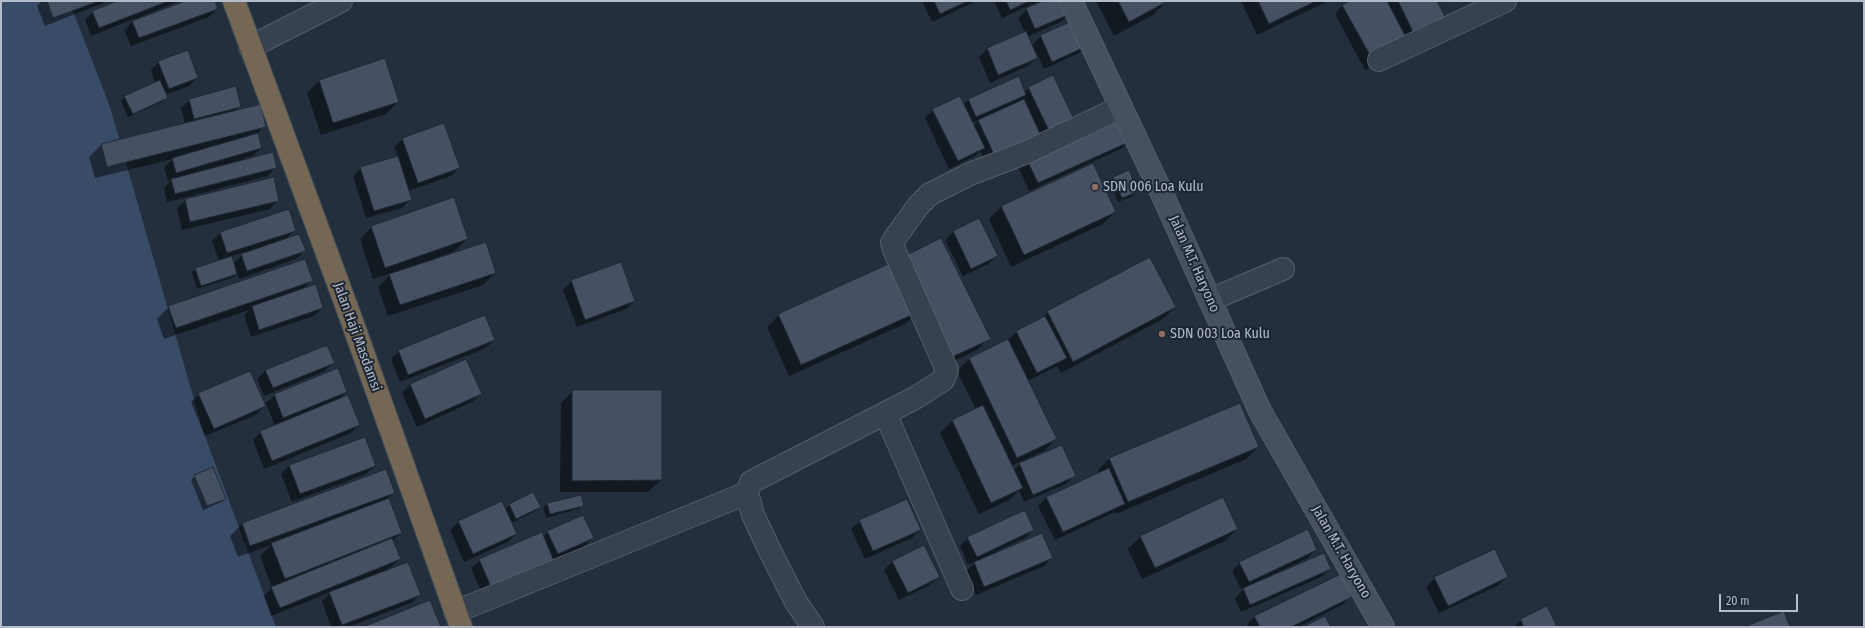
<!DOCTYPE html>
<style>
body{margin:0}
#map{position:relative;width:1865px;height:628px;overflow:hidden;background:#242f3e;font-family:"Fira Sans Condensed",sans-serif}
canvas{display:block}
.frame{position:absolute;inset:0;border:2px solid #b4bcc9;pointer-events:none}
.scale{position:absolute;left:1719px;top:594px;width:79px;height:18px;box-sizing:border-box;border:2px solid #b4bcc9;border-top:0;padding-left:5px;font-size:12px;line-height:14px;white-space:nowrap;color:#b4bcc9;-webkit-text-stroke:3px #1d2633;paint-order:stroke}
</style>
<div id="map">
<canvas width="1865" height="628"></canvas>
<div class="frame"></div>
<div class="scale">20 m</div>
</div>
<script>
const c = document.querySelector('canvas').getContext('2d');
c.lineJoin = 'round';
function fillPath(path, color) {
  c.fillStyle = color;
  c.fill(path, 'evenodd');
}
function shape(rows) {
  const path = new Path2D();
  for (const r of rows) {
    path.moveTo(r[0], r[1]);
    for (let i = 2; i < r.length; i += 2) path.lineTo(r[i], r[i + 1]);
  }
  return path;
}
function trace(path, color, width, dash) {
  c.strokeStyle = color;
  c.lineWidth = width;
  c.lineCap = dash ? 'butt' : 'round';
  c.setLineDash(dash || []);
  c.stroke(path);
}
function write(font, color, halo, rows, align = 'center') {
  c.font = font + ' "Fira Sans Condensed",sans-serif';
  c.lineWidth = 4;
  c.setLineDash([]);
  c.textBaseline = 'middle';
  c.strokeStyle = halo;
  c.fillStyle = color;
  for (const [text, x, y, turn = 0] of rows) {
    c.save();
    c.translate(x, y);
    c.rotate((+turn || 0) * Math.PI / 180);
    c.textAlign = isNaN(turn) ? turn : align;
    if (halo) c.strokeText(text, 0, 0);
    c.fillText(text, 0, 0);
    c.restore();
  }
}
fillPath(shape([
 [1,1,69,1,110,107,203,431,276,627,1,627]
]), '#394c67');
fillPath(shape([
 [42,1,108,1,45,26,37,6],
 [120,1,180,1,140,17,141,18,187,1,214,1,217,9,209,17,131,46,124,30,136,18,91,36,85,20,93,12],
 [922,1,976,1,932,22],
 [994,1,1039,1,1002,18],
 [1046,1,1069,14,1061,22,1027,37,1031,46,1041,36,1088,45,1079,53,1044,69,1036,52,1034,52,1036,58,1028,66,990,83,979,57,987,49,1025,32,1018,18,1027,9],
 [1096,1,1167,1,1153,15,1114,36],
 [1241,1,1328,1,1257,35],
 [1351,1,1436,1,1400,51,1365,70,1335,14,1343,5],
 [159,62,197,78,189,86,165,95,167,98,162,102,128,117,121,101,125,97,155,83,151,70],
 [1018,78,1024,93,1029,88,1076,125,988,169,980,151,975,156,949,169,925,118,933,110,963,105,968,100],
 [979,120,973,126,972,123],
 [319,81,398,102,386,114,321,135,307,93],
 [190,100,240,106,235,111,265,126,257,134,261,148,253,156,244,158,244,160,276,167,268,176,167,202,164,188,172,179,168,181,164,167,173,159,95,178,89,157,101,145,185,124,181,108],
 [403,139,459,168,451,176,408,191,410,199,402,208,366,218,353,176,361,168,398,157,394,147],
 [1129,141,1121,149,1029,191,1018,167,1027,159],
 [1093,164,1115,212,1103,224,1011,267,989,219,1001,207],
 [1114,178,1137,192,1133,196,1118,202,1110,182],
 [186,200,278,200,270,209,182,230,177,208],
 [979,219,997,256,988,264,963,276,945,240,953,232],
 [372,227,467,239,455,251,436,258,436,260,495,273,483,285,388,316,378,287,392,273,373,279,360,239],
 [295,230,285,240,304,251,296,259,239,279,237,273,232,278,197,289,192,272,196,268,219,261,212,241,221,232],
 [245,252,233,264,231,256],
 [1150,258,1175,307,1163,319,1061,373,1057,366,1028,381,1056,439,1044,451,1011,466,1013,471,1021,463,1074,476,1066,484,1024,502,1019,490,1009,500,979,514,940,433,952,421,976,409,957,371,969,359,1008,340,1016,332,1039,321,1048,312],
 [895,262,989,338,977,350,940,368,914,315,905,324,789,376,767,327,779,315],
 [312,280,302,290,322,308,314,316,251,337,244,315,249,310,164,339,157,319,169,307],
 [572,281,634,301,626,309,577,327,563,290],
 [494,340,486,348,400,382,391,359,399,351],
 [333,363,325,371,264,396,257,379,266,370],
 [411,384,481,394,472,402,417,427,402,393],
 [573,391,661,480,648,492,560,492,561,403],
 [346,392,338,400,359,425,351,433,264,469,253,440,261,432,275,426,266,403,275,395],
 [199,394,264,406,256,415,205,436,191,402],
 [1258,447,1246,459,1116,514,1115,512,1055,540,1038,506,1047,497,1099,473,1098,470,1110,458],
 [289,466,375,466,366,474,292,502,281,474],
 [195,476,225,498,221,502,203,510,191,480],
 [394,492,388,498,401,533,392,541,400,559,391,567,385,570,419,595,411,603,348,627,331,627,322,601,331,592,271,616,264,596,272,588,260,556,271,545,238,557,230,536,242,524],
 [533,493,540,507,536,511,511,523,516,534,508,542,464,562,450,530,458,522,505,509,509,505],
 [580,496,583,505,578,509,546,518,543,508,547,504],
 [1222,499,1237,529,1225,541,1142,579,1128,549,1140,537],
 [860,521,920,530,912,538,865,559,851,529],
 [1033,530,1025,538,997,551,998,553,1052,557,1044,566,976,595,966,571,976,561,968,565,960,546,968,538],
 [548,532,593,537,585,546,553,560,485,600,471,568,480,560,543,537],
 [1316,549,1308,558,1270,576,1271,577,1330,569,1321,577,1241,612,1235,598,1245,588,1241,589,1232,571,1240,563],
 [892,562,938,577,930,585,899,600,884,570],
 [1507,576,1499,585,1439,613,1426,587,1435,578],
 [1351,597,1342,605,1298,627,1248,627,1247,625,1255,616],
 [1521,620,1556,627,1514,627]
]), '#0007');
const building = shape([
 [47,1,99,1,53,18,47,1],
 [117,1,169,1,99,28,92,11,117,1],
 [185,1,215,1,218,9,139,38,132,21,185,1],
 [934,1,968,1,940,14,934,1],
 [1006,1,1030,1,1010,10,1006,1],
 [1043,1,1065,1,1070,14,1035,29,1026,8,1043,1],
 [1118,1,1168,1,1129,22,1118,1],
 [1258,1,1316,1,1269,24,1258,1],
 [1349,1,1387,1,1409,43,1374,62,1342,5,1349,1],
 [1398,1,1437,1,1448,22,1416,38,1398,1],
 [1077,19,1089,45,1052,62,1040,35,1077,19],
 [1026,31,1038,58,998,75,987,48,1026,31],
 [188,50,198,78,169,89,158,61,188,50],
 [385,58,399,102,333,123,319,80,385,58],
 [1053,75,1077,125,1052,137,1028,87,1053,75],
 [1019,76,1026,95,976,117,968,99,1019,76],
 [160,80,168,98,133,114,124,96,160,80],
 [236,86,241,107,194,119,189,99,236,86],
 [960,96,985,148,958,161,932,109,960,96],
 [1024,99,1043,140,997,161,978,120,1024,99],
 [261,104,266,127,107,167,101,144,261,104],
 [1119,116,1131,141,1038,183,1026,158,1119,116],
 [444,123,460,168,418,183,402,138,444,123],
 [258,133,262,148,176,173,172,158,258,133],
 [273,152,277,168,175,194,171,179,273,152],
 [398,156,412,200,374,211,360,167,398,156],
 [1093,163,1116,212,1024,255,1001,206,1093,163],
 [1129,170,1138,192,1122,198,1113,177,1129,170],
 [274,177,279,201,190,222,185,199,274,177],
 [454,197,468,239,385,268,371,226,454,197],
 [289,209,296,231,227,253,220,232,289,209],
 [979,218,998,256,971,269,953,231,979,218],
 [299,234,306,251,247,271,241,254,299,234],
 [941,238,991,339,952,357,903,257,941,238],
 [486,242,496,273,400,305,389,274,486,242],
 [232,256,237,274,201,286,195,268,232,256],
 [1150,257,1176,307,1073,362,1047,311,1150,257],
 [305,259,313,281,176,328,168,306,305,259],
 [895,261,918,312,801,365,778,314,895,261],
 [621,262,635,301,585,320,571,280,621,262],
 [316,284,323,308,259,330,252,306,316,284],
 [485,315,495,340,408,375,398,350,485,315],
 [1045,316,1067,358,1037,373,1016,331,1045,316],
 [1008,339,1057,439,1017,458,969,358,1008,339],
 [327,345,335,363,273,388,265,370,327,345],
 [466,359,482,394,425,419,410,384,466,359],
 [338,368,347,392,283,418,274,394,338,368],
 [250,371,266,406,214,429,198,393,250,371],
 [572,390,662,390,662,480,572,481,572,390],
 [348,395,360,425,272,461,260,431,348,395],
 [1240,403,1259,447,1128,502,1109,458,1240,403],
 [983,405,1023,488,991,503,952,420,983,405],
 [365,437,376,466,300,494,289,465,365,437],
 [1062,445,1076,476,1033,495,1019,463,1062,445],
 [213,467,226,499,207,506,194,475,213,467],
 [1109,468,1125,504,1063,532,1046,497,1109,468],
 [386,469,395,493,250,546,242,523,386,469],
 [533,492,541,507,516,519,509,504,533,492],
 [581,495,584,506,550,514,547,503,581,495],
 [1223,497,1238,529,1155,568,1140,536,1223,497],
 [389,498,402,533,285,579,271,543,389,498],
 [907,499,921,530,873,551,859,520,907,499],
 [502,501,517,534,473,554,458,521,502,501],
 [1025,510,1034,530,977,557,967,537,1025,510],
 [583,515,594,538,558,554,547,531,583,515],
 [1308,529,1317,550,1249,582,1239,562,1308,529],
 [542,532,556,566,493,592,479,559,542,532],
 [1042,533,1053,558,984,587,974,562,1042,533],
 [392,538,401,559,280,608,271,587,392,538],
 [924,545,940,577,908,593,892,561,924,545],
 [1495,549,1508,577,1448,606,1434,577,1495,549],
 [1324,553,1331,569,1250,605,1243,588,1324,553],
 [408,562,421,595,342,625,329,592,408,562],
 [1341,574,1352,597,1291,627,1260,627,1254,616,1341,574],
 [430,600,441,627,363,627,430,600],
 [1547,606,1557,627,1524,627,1520,619,1547,606],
 [1784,611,1790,627,1744,627,1784,611],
 [1325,616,1331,627,1303,627,1325,616]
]);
fillPath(building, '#455162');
trace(building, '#1f2835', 1);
const street = shape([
 [250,47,341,1],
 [1379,60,1505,1],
 [1210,300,1283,269],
 [885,413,962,589],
 [455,612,747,493],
 [813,627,796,602,772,555,753,515,747,493,751,482,915,398,943,380,947,370,895,252,892,243,897,235,919,205,930,194,970,174,1027,152,1121,107]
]);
const secondary = shape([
 [1071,1,1163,196,1260,411,1383,627]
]);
const highway = shape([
 [234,1,349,313,461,627]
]);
trace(street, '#565f6c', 24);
trace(secondary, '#565f6c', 24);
trace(highway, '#434c59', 24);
trace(street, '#38414e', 22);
trace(secondary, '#465061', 22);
trace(highway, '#746855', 22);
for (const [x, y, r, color] of [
 [1095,187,4,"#8d6e63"],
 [1162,334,4,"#8d6e63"]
]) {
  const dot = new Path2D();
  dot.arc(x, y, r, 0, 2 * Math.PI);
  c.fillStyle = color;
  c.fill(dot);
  trace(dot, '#1d2633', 1.5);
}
write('14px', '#b4bcc9', '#1d2633', [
 ["SDN 006 Loa Kulu",1103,187],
 ["SDN 003 Loa Kulu",1170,334]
], 'left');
write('14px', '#b4bcc9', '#1d2633', [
 ["Jalan M.T. Haryono",1194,264,66],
 ["Jalan Haji Masdamsi",357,337,70],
 ["Jalan M.T. Haryono",1341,552,60]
]);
</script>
